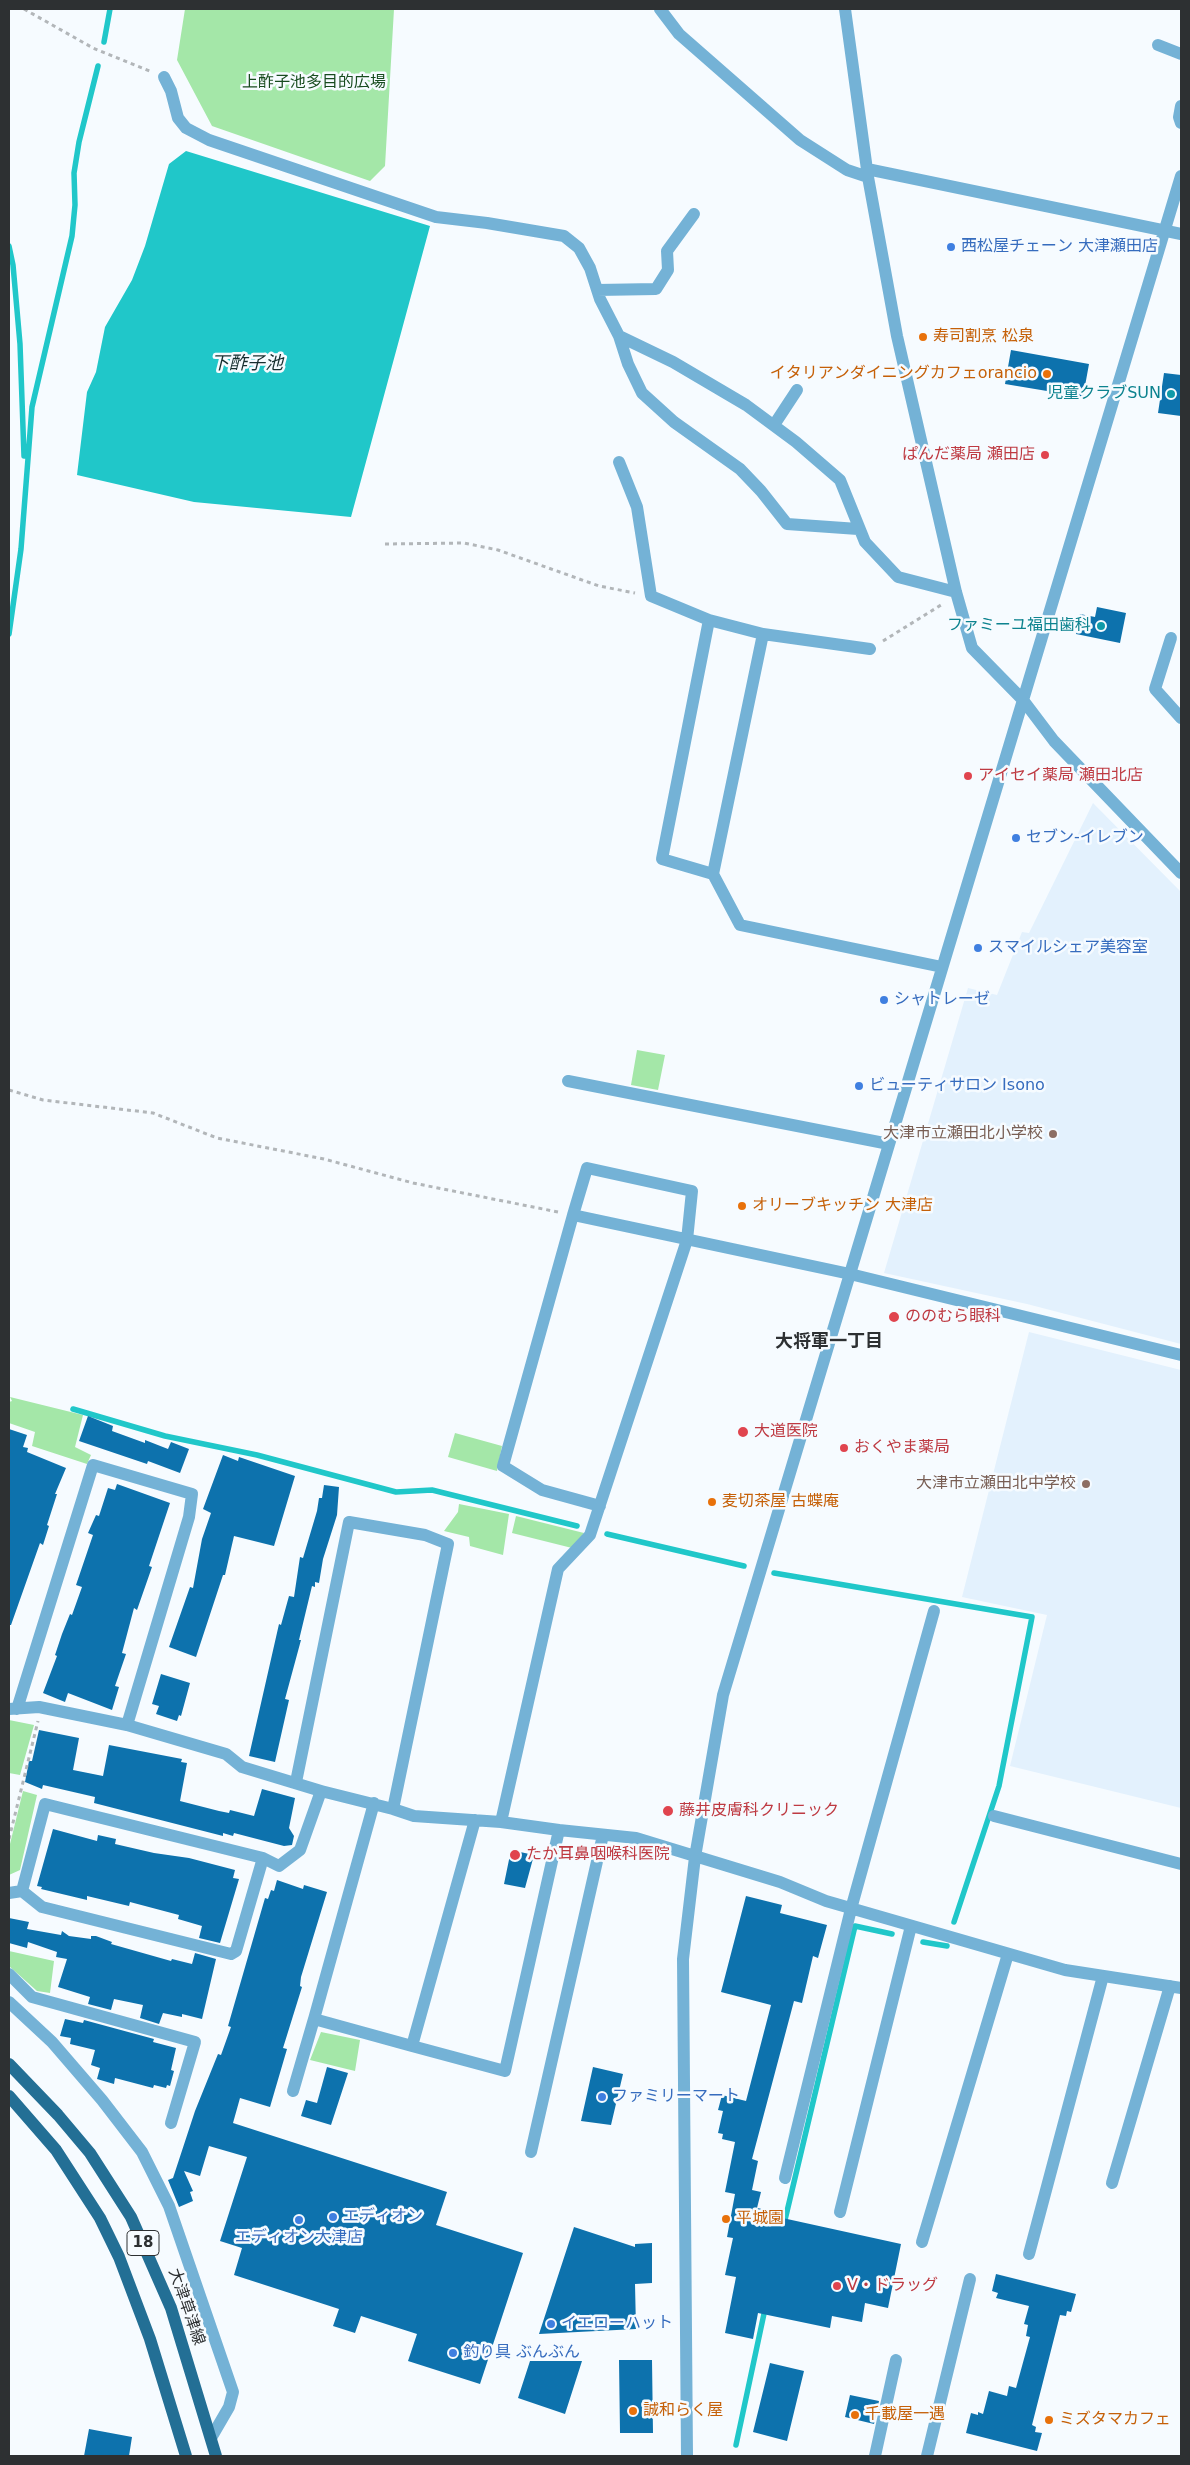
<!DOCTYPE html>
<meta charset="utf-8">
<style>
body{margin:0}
#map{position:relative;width:1190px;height:2465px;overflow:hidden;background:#f6fbff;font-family:"DejaVu Sans",sans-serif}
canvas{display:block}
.frame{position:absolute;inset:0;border:10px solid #2d3032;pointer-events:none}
</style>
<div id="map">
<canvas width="1190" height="2465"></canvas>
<div class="frame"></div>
</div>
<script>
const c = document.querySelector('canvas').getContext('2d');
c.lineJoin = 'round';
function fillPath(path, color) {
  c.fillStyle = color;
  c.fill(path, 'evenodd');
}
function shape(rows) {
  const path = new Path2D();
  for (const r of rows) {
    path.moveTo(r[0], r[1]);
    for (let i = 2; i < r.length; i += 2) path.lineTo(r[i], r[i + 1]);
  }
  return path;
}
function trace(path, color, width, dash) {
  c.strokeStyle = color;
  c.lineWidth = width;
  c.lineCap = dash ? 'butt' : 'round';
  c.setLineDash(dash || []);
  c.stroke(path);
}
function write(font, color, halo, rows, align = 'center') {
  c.font = font + ' "DejaVu Sans","Noto Sans JP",sans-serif';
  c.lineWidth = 5;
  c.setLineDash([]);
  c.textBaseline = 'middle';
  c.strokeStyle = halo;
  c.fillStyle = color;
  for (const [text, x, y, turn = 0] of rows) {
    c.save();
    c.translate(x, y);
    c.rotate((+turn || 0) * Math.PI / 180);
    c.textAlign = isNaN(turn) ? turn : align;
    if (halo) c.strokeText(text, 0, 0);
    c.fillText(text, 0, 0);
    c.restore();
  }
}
fillPath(shape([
 [1093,803,1181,892,1181,1344,1027,1304,884,1273,968,988,997,995,1022,932,1029,933],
 [1029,1332,1181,1370,1181,1808,1010,1766,1047,1615,962,1597]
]), '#e3f1fd');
fillPath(shape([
 [185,9,394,9,385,166,370,181,212,126,177,60],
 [637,1050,665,1055,658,1090,631,1085],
 [10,1397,83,1415,75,1447,91,1455,87,1464,32,1446,35,1432,9,1423,9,1402,12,1401],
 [455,1433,502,1446,497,1471,448,1457],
 [459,1504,509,1514,503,1555,470,1546,469,1537,444,1531,458,1512],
 [516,1516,584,1533,572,1548,512,1533],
 [9,1720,34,1725,20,1775,9,1773],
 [23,1791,37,1795,20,1870,9,1875,9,1848],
 [9,1951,54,1961,50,1993,37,1991,9,1966],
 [321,2032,360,2040,355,2071,310,2060]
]), '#a4e7a8');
fillPath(shape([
 [186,151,430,226,351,517,194,502,77,475,87,392,96,372,105,327,132,280,145,246,169,164]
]), '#20c7c9');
trace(shape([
 [104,42,110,9],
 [9,246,13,265,20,344,24,456],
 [9,634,21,549,32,407,72,236,75,205,74,173,79,142,98,66],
 [73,1409,165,1436,257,1455,396,1492,432,1490,577,1526],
 [607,1534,744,1566],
 [774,1573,1032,1617,999,1786,954,1922],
 [923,1942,947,1946],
 [784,2224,855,1926,892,1934],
 [736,2445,765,2309]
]), '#20c7c9', 5.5);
fillPath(shape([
 [1011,350,1089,364,1083,397,1005,384],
 [1164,373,1181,375,1181,416,1158,413],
 [1097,607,1126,613,1120,643,1076,634,1080,614,1095,617],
 [88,1416,113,1426,112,1431,145,1443,145,1440,168,1449,171,1442,189,1449,180,1473,148,1461,147,1464,79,1441],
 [9,1429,27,1435,23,1447,28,1448,27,1452,66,1468,55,1494,57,1494,47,1525,49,1526,43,1545,40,1543,11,1625,9,1625],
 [223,1455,238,1461,239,1457,295,1476,274,1546,234,1536,225,1575,223,1575,196,1657,169,1647,190,1587,193,1588,202,1539,211,1513,203,1509],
 [117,1484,170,1503,149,1566,152,1567,137,1610,134,1608,122,1653,126,1654,115,1686,119,1687,112,1710,68,1693,65,1702,43,1693,57,1656,55,1655,62,1634,70,1614,72,1615,82,1587,76,1585,93,1535,88,1533,96,1515,99,1516,108,1488,115,1490],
 [324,1485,339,1487,337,1515,323,1559,319,1583,315,1582,315,1587,312,1586,299,1640,301,1640,285,1699,289,1700,275,1762,249,1756,279,1624,281,1625,289,1596,294,1597,300,1557,303,1558,317,1511,319,1498,322,1498],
 [161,1674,190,1683,181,1716,179,1715,177,1721,156,1714,159,1706,152,1704],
 [39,1730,79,1738,73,1770,103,1776,109,1745,182,1759,181,1762,187,1763,180,1801,219,1811,229,1813,230,1810,254,1816,262,1789,295,1798,289,1828,294,1836,292,1845,284,1846,234,1833,233,1836,223,1833,223,1836,94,1803,95,1797,43,1785,42,1789,25,1782,29,1761,32,1761],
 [53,1829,97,1841,98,1835,116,1839,115,1844,154,1853,189,1858,235,1870,233,1878,239,1879,220,1943,199,1938,202,1926,178,1919,179,1915,130,1902,129,1906,87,1896,87,1900,41,1889,42,1887,37,1886],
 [511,1850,534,1855,525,1888,504,1884],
 [277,1880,303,1889,304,1885,327,1892,301,1977,300,1986,302,1987,283,2048,287,2049,270,2107,240,2098,233,2123,447,2192,436,2225,523,2253,480,2384,408,2361,417,2334,361,2316,355,2333,333,2326,339,2309,234,2275,242,2248,220,2241,247,2157,209,2146,200,2176,184,2171,193,2191,190,2192,193,2201,179,2207,168,2180,173,2178,195,2111,218,2054,221,2055,231,2027,228,2026,265,1898,268,1899,271,1890,274,1891],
 [746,1896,782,1905,780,1913,827,1925,818,1958,813,1956,802,2003,794,2001,752,2159,758,2161,752,2190,761,2192,757,2208,779,2212,778,2217,901,2244,888,2308,865,2303,862,2322,832,2316,830,2328,758,2313,753,2339,725,2333,736,2277,725,2275,733,2238,727,2237,735,2194,725,2192,735,2142,722,2139,723,2134,718,2133,723,2111,718,2110,722,2095,746,2101,771,2005,721,1992],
 [9,1918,29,1922,27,1929,61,1935,62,1931,69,1936,91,1939,91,1936,96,1936,112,1942,111,1944,171,1961,172,1959,192,1964,195,1953,216,1959,202,2019,182,2014,182,2017,163,2013,159,2024,140,2018,143,2005,114,1999,111,2010,88,2004,90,1997,58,1987,67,1959,56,1957,57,1952,28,1942,27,1948,9,1943],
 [65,2019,83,2023,84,2020,154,2039,153,2042,176,2048,171,2070,174,2071,170,2086,167,2085,166,2088,154,2085,153,2088,115,2078,114,2084,97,2079,100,2068,91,2065,95,2050,70,2044,71,2038,60,2036],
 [327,2067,348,2073,331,2125,301,2116,306,2100,317,2103],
 [593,2067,623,2074,611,2125,581,2121],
 [574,2227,635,2247,635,2244,652,2243,652,2283,635,2284,636,2329,539,2334],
 [996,2274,1076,2294,1071,2312,1067,2311,1066,2316,1060,2315,1032,2425,1036,2427,1035,2432,1042,2433,1037,2451,966,2433,971,2413,978,2415,978,2412,983,2414,989,2391,1007,2396,1009,2386,1016,2388,1030,2337,1026,2336,1028,2325,1024,2324,1029,2306,996,2298,998,2293,992,2291],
 [619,2360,652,2360,653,2433,620,2433],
 [530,2361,582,2361,565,2414,518,2398],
 [770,2363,804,2371,787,2441,753,2432],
 [850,2395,879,2401,874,2424,845,2417],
 [89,2429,132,2437,129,2456,84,2456]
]), '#0d72ad');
trace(shape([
 [24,9,93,48,152,72],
 [385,544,464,543,498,550,599,586,635,593],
 [883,641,941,605],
 [9,1090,43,1100,153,1113,217,1138,324,1159,413,1183,558,1212],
 [9,1839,38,1721]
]), '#b2b6b9', 3, [4, 4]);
trace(shape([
 [660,9,679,34,800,140,847,170,868,177],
 [845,9,868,177,897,336,956,592,972,648,1023,700,1054,741,1181,873],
 [1158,45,1181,54],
 [164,77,171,91,178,118,186,128,209,140,436,217,487,223,564,236,579,248,590,268,600,299,619,336,673,362,746,405,796,442,840,480,865,542,898,577,956,592],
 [1181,106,1179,117,1181,123],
 [867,169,1181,234],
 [597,290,656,289,668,270,667,251,694,214],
 [619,336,628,364,642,393,674,422,740,469,761,491,787,524,858,529],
 [774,425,797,390],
 [619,462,637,507,651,596,709,620],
 [763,634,870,649],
 [1171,638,1155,689,1181,718],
 [713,874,662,859,709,620,763,634,713,874,740,925,942,967],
 [568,1081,889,1144],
 [600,1506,542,1490,503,1466,573,1215,850,1274,1181,1355],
 [9,1709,39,1707,127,1725],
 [17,1709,93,1465,192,1494,189,1517,127,1725,226,1754,242,1767,321,1791,393,1809,448,1544,425,1535,349,1522,296,1782],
 [374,1803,314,2019,412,2046],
 [393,1809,414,1816,501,1822],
 [994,1816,1181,1864],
 [475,1820,412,2046,505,2071,559,1830,636,1838,780,1882,826,1901,1065,1970,1181,1988],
 [559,1830,501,1822,558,1569,590,1535,687,1240,692,1191,587,1168,573,1215],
 [22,1891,45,1804,263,1858,279,1866,300,1850,321,1791],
 [9,1893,22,1891,42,1907,231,1954,236,1951,263,1858],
 [9,1974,32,1997,195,2042,171,2123],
 [9,2002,52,2042,102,2100,142,2152,169,2206,233,2392,229,2407,211,2438],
 [293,2091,314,2019],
 [531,2152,603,1835],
 [785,2178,851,1909,934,1611],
 [1112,2183,1170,1986],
 [840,2212,911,1926],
 [922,2242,1008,1954],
 [1029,2254,1103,1976],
 [687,2456,683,1959,695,1857,723,1695,1181,176],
 [875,2456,896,2360],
 [927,2456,970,2279]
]), '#74b2d6', 12);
trace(shape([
 [9,2064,58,2115,90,2153,131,2217,171,2308,216,2456],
 [9,2096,56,2150,100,2218,119,2257,150,2339,186,2456]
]), '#236f95', 12);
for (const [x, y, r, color] of [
 [951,247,5,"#3f7fe0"],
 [923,337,5,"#e8710a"],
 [1047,374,5,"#e8710a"],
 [1171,394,5,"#0f9aa8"],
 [1045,455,5,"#e0444e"],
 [1101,626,5,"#0f9aa8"],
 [968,776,5,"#e0444e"],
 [1016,838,5,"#3f7fe0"],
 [978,948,5,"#3f7fe0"],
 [884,1000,5,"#3f7fe0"],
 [859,1086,5,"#3f7fe0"],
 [1053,1134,5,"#8d6e63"],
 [742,1206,5,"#e8710a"],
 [894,1317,6,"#e0444e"],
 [743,1432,6,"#e0444e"],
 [844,1448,5,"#e0444e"],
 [1086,1484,5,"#8d6e63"],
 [712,1502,5,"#e8710a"],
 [668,1811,6,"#e0444e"],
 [515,1855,6,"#e0444e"],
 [602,2097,5,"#3f7fe0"],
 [333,2217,5,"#3f7fe0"],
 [726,2219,5,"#e8710a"],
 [299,2220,5,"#3f7fe0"],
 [837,2286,5,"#e0444e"],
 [551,2324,5,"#3f7fe0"],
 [453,2353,5,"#3f7fe0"],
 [633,2411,5,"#e8710a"],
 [855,2415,5,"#e8710a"],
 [1049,2420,5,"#e8710a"]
]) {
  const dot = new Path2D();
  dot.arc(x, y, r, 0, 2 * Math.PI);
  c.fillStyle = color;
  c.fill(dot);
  trace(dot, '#f6fbff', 2);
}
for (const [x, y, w] of [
 [143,2243,32]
]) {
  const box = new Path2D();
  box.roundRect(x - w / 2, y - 12.5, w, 25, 4);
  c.fillStyle = '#f6fbff';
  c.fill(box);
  trace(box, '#2d3032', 1);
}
write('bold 15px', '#2d3032', null, [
 ["18",143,2243]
]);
write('16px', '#184c1f', '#f6fbff', [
 ["上酢子池多目的広場",314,83]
]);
write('16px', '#366cbe', '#f6fbff', [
 ["西松屋チェーン 大津瀬田店",961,247],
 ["セブン-イレブン",1026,838],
 ["スマイルシェア美容室",988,948],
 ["シャトレーゼ",894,1000],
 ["ビューティサロン Isono",869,1086],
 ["ファミリーマート",612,2097],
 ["エディオン",343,2217],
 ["エディオン大津店",299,2238,"center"],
 ["イエローハット",561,2324],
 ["釣り具 ぶんぶん",463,2353]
], 'left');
write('16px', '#c56008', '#f6fbff', [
 ["寿司割烹 松泉",933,337],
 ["イタリアンダイニングカフェorancio",1037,374,"right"],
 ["オリーブキッチン 大津店",752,1206],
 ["麦切茶屋 古蝶庵",722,1502],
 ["平城園",736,2219],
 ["誠和らく屋",643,2411],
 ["千載屋一遇",865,2415],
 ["ミズタマカフェ",1059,2420]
], 'left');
write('16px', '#0d838f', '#f6fbff', [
 ["児童クラブSUN",1161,394],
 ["ファミーユ福田歯科",1091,626]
], 'right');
write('16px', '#be3a42', '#f6fbff', [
 ["ぱんだ薬局 瀬田店",1035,455,"right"],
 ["アイセイ薬局 瀬田北店",978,776],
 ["ののむら眼科",905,1317],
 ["大道医院",754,1432],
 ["おくやま薬局",854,1448],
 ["藤井皮膚科クリニック",679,1811],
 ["たか耳鼻咽喉科医院",526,1855],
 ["V・ドラッグ",847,2286]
], 'left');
write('16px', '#785e54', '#f6fbff', [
 ["大津市立瀬田北小学校",1043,1134],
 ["大津市立瀬田北中学校",1076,1484]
], 'right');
write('16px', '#2d3032', '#f6fbff', [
 ["大津草津線",186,2307,71]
]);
write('italic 18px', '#162e2f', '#f6fbff', [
 ["下酢子池",247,364]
]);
write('bold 18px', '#2d3032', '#f6fbff', [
 ["大将軍一丁目",829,1342]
]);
</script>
